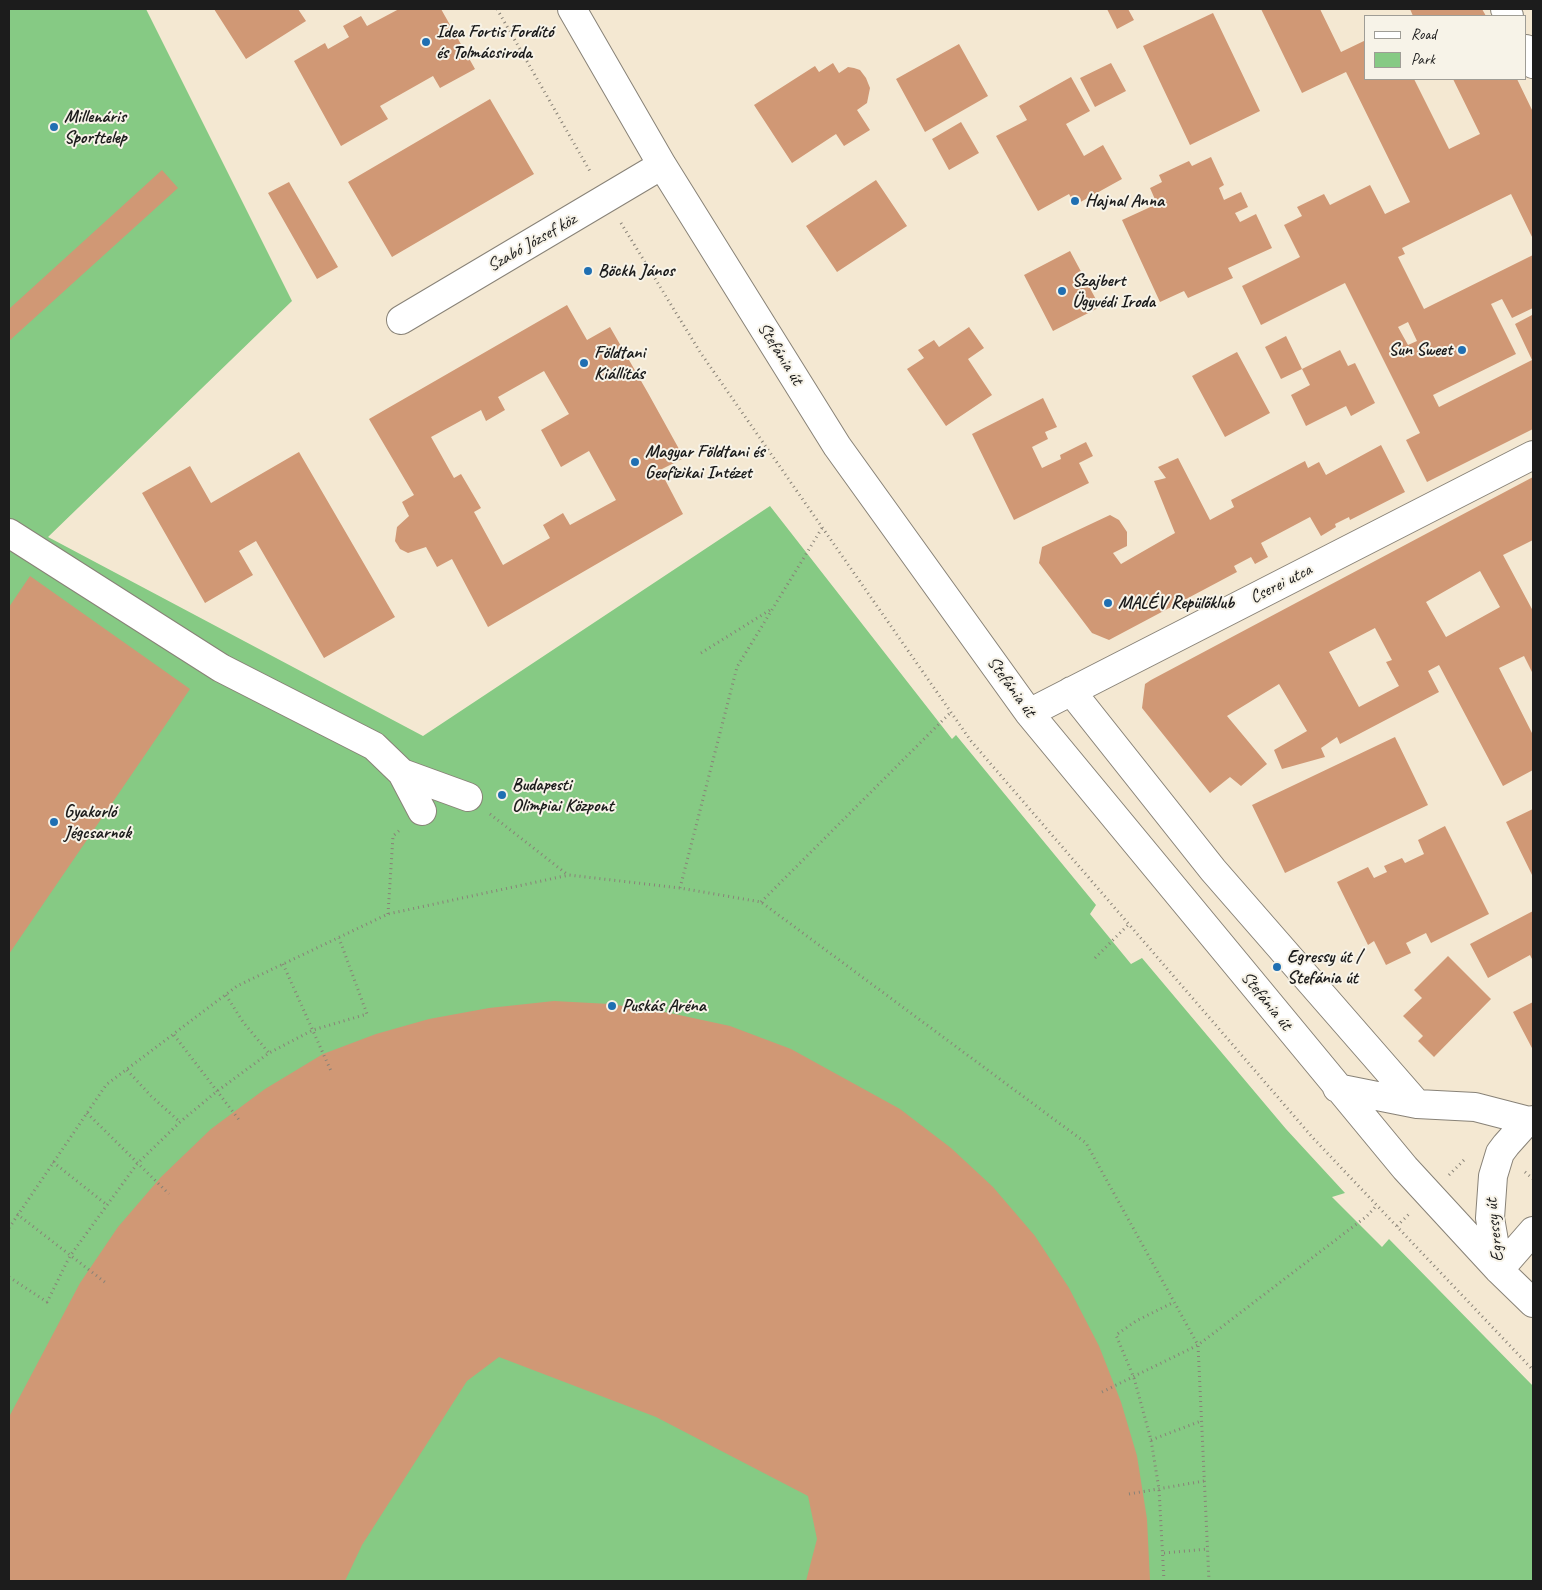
<!DOCTYPE html>
<meta charset="utf-8">
<style>
body{margin:0}
#map{position:relative;width:1542px;height:1590px;overflow:hidden;background:#f4e8d2;font-family:Caveat,sans-serif}
canvas{display:block}
.frame{position:absolute;inset:0;border:10px solid #1c1c1c;pointer-events:none}
.legend{position:absolute;left:1364px;top:15px;width:162px;height:65px;box-sizing:border-box;background:#f7f3e8;border:1px solid #9f9d96;margin:0;padding:6px 9px;list-style:none;font-size:15px;color:#1c1c1c}
.legend li{display:flex;align-items:center;gap:10px;height:25px}
.legend b{width:25px;border:1px solid #9f9d96}
</style>
<div id="map">
<canvas width="1542" height="1590"></canvas>
<div class="frame"></div>
<ul class="legend">
<li><b style="height:6px;background:#fff"></b>Road</li>
<li><b style="height:14px;background:#86ca84"></b>Park</li>
</ul>
</div>
<script>
const c = document.querySelector('canvas').getContext('2d');
c.lineJoin = 'round';
function fillPath(path, color) {
  c.fillStyle = color;
  c.fill(path, 'evenodd');
}
function shape(rows) {
  const path = new Path2D();
  for (const r of rows) {
    path.moveTo(r[0], r[1]);
    for (let i = 2; i < r.length; i += 2) path.lineTo(r[i], r[i + 1]);
  }
  return path;
}
function trace(path, color, width, dash) {
  c.strokeStyle = color;
  c.lineWidth = width;
  c.lineCap = dash ? 'butt' : 'round';
  c.setLineDash(dash || []);
  c.stroke(path);
}
function write(font, color, halo, rows, align = 'center') {
  c.font = font + ' Caveat,sans-serif';
  c.lineWidth = 4;
  c.setLineDash([]);
  c.textBaseline = 'middle';
  c.strokeStyle = halo;
  c.fillStyle = color;
  for (const [text, x, y, turn = 0] of rows) {
    c.save();
    c.translate(x, y);
    c.rotate((+turn || 0) * Math.PI / 180);
    c.textAlign = isNaN(turn) ? turn : align;
    if (halo) c.strokeText(text, 0, 0);
    c.fillText(text, 0, 0);
    c.restore();
  }
}
fillPath(shape([
 [9,9,146,9,292,301,48,537,423,736,770,506,952,739,956,735,1096,905,1090,914,1131,964,1142,958,1286,1129,1345,1193,1332,1197,1382,1247,1389,1239,1533,1386,1533,1581,9,1581]
]), '#86ca84');
fillPath(shape([
 [214,9,298,9,306,21,246,59],
 [399,9,441,9,475,69,440,88,433,76,380,106,388,119,341,146,294,61,325,43,328,49,349,37,343,26,361,16,367,26],
 [1107,9,1128,9,1134,20,1117,29],
 [1261,9,1320,9,1341,52,1366,40,1366,79,1414,79,1449,149,1480,134,1453,79,1517,79,1533,112,1533,239,1511,194,1402,248,1405,254,1398,257,1424,309,1533,255,1533,308,1512,318,1502,299,1491,304,1516,354,1433,395,1439,407,1532,360,1515,324,1532,315,1533,429,1427,482,1406,440,1420,433,1345,283,1261,325,1242,286,1300,257,1284,225,1302,216,1297,207,1324,194,1330,205,1370,185,1385,214,1410,202,1346,72,1302,93],
 [1408,322,1417,341,1408,345,1398,327],
 [1410,9,1482,9,1486,16,1413,16],
 [1213,13,1260,111,1190,145,1143,46],
 [959,44,988,96,925,132,896,79],
 [833,63,839,73,848,67,854,68,860,70,866,78,870,88,867,103,857,110,870,130,844,146,836,134,792,163,754,105,815,66,819,72],
 [1111,63,1126,91,1095,107,1080,78],
 [1071,77,1090,111,1066,124,1084,156,1103,145,1122,179,1075,205,1069,194,1038,211,996,136,1027,120,1019,106],
 [490,99,534,174,392,257,348,182],
 [961,122,979,153,949,170,932,139],
 [1211,157,1224,185,1219,188,1224,200,1241,192,1248,207,1235,213,1240,222,1256,214,1272,248,1228,268,1233,278,1188,298,1184,291,1160,302,1122,220,1157,204,1150,188,1162,182,1159,175,1189,161,1192,166],
 [162,170,178,188,9,341,9,309],
 [876,180,907,226,837,272,806,226],
 [289,182,338,267,317,279,268,193],
 [1070,251,1100,307,1053,331,1024,275],
 [567,305,587,340,610,327,648,393,684,458,660,470,683,514,488,627,452,559,437,567,426,547,408,553,400,549,395,541,397,527,409,516,402,502,414,495,369,419],
 [544,371,569,414,541,430,561,467,589,451,616,500,570,525,563,513,543,525,550,538,503,565,474,512,481,508,461,474,454,478,431,437,481,410,486,421,505,410,498,397],
 [969,327,984,348,968,359,992,395,946,426,907,369,924,358,918,350,934,340,939,347],
 [1286,336,1302,369,1281,379,1265,347],
 [1340,350,1348,366,1355,363,1375,403,1351,416,1346,406,1306,426,1291,395,1310,385,1302,369],
 [1237,352,1270,413,1225,437,1192,376],
 [1043,398,1057,427,1045,432,1048,439,1032,447,1042,468,1061,459,1060,455,1086,442,1093,456,1079,463,1089,483,1014,520,972,434],
 [1381,445,1405,492,1350,520,1349,517,1335,524,1336,527,1321,536,1310,517,1261,543,1268,557,1255,564,1251,557,1234,566,1237,572,1109,640,1092,633,1039,563,1042,547,1110,515,1119,520,1127,532,1127,546,1113,553,1121,564,1175,533,1154,481,1166,478,1158,467,1178,458,1210,520,1234,507,1231,500,1305,461,1308,468,1319,462,1326,475],
 [299,452,395,617,324,658,256,541,239,551,253,575,205,603,142,493,190,466,211,503],
 [1533,477,1533,540,1503,555,1533,611,1533,674,1524,656,1499,668,1533,735,1533,770,1503,786,1439,665,1428,671,1439,692,1340,744,1337,737,1321,748,1325,757,1282,769,1274,750,1307,731,1279,684,1227,716,1267,764,1241,786,1230,777,1210,793,1142,708,1145,684,1151,680],
 [1480,571,1500,607,1446,637,1426,602],
 [1375,628,1392,660,1386,662,1399,686,1359,707,1329,652],
 [30,576,190,689,9,954,9,607],
 [1395,737,1428,805,1285,873,1252,805],
 [1533,809,1533,877,1506,822],
 [1445,826,1489,914,1431,943,1426,933,1406,943,1411,953,1386,965,1374,941,1368,945,1337,882,1368,867,1374,878,1387,872,1384,866,1402,858,1405,863,1424,854,1418,840],
 [1533,911,1533,961,1530,955,1488,978,1470,944],
 [1448,956,1491,999,1434,1057,1418,1041,1423,1036,1403,1016,1422,998,1414,990],
 [554,1001,610,1004,670,1013,730,1026,791,1049,900,1109,951,1148,993,1187,1035,1236,1069,1288,1099,1346,1121,1402,1137,1456,1147,1519,1150,1581,806,1581,817,1539,808,1496,656,1417,499,1357,467,1381,362,1545,345,1581,9,1581,9,1417,80,1283,118,1227,161,1177,211,1129,265,1089,323,1054,376,1034,429,1019,489,1008],
 [1533,1002,1533,1050,1513,1012]
]), '#d09875');
const minor = shape([
 [572,9,662,165,837,446,1029,713,1405,1168,1499,1270,1533,1303],
 [1505,9,1509,16],
 [1526,49,1533,64],
 [401,320,662,165],
 [9,533,221,668,374,746,402,773,468,797],
 [1071,691,1213,870,1417,1104],
 [1029,713,1533,455],
 [402,773,422,811],
 [1337,1088,1417,1104,1475,1107,1533,1122],
 [1499,1270,1490,1218,1493,1176,1500,1153,1506,1145,1523,1126,1533,1120],
 [1499,1270,1533,1231]
]);
trace(minor, '#888277', 30);
trace(shape([
 [497,9,591,173],
 [621,223,700,352,971,741,1313,1138,1533,1370],
 [701,653,770,610],
 [490,814,568,875],
 [680,888,737,667,822,528],
 [761,902,951,712],
 [388,914,393,836,401,829],
 [1095,958,1129,924],
 [283,964,331,1071],
 [226,995,243,1022,269,1053],
 [174,1035,240,1121],
 [127,1070,151,1096,180,1122],
 [87,1113,169,1194],
 [53,1162,107,1205],
 [1525,1172,1533,1179],
 [1449,1175,1466,1158],
 [17,1214,106,1283],
 [1397,1226,1409,1214],
 [9,1228,106,1085,237,986,388,914,569,875,680,888,761,902,1086,1143,1198,1345,1209,1581],
 [9,1277,47,1302,70,1256,137,1164,180,1122,216,1092,269,1053,313,1030,367,1014,339,938],
 [1102,1392,1198,1345,1367,1216,1377,1205],
 [1151,1440,1201,1421],
 [1129,1494,1204,1481],
 [1164,1553,1208,1549],
 [1164,1581,1159,1489,1151,1440,1134,1378,1116,1335,1136,1321,1174,1302]
]), '#888277', 3, [1, 4]);
trace(minor, '#fff', 28);
for (const [x, y, r, color] of [
 [426,42,5,"#1f6fb2"],
 [54,127,5,"#1f6fb2"],
 [1075,201,5,"#1f6fb2"],
 [588,271,5,"#1f6fb2"],
 [1062,291,5,"#1f6fb2"],
 [1462,350,5,"#1f6fb2"],
 [584,363,5,"#1f6fb2"],
 [635,462,5,"#1f6fb2"],
 [1108,603,5,"#1f6fb2"],
 [502,795,5,"#1f6fb2"],
 [54,822,5,"#1f6fb2"],
 [1277,967,5,"#1f6fb2"],
 [612,1006,5,"#1f6fb2"]
]) {
  const dot = new Path2D();
  dot.arc(x, y, r, 0, 2 * Math.PI);
  c.fillStyle = color;
  c.fill(dot);
  trace(dot, '#f7f3e8', 2);
}
write('bold 18px', '#1c1c1c', '#f7f3e8', [
 ["Idea Fortis Fordító",436,32],
 ["és Tolmácsiroda",436,53],
 ["Millenáris",64,117],
 ["Sporttelep",64,138],
 ["Hajnal Anna",1085,201],
 ["Böckh János",598,271],
 ["Szajbert",1072,281],
 ["Ügyvédi Iroda",1072,302],
 ["Sun Sweet",1452,350,"right"],
 ["Földtani",594,353],
 ["Kiállítás",594,374],
 ["Magyar Földtani és",645,452],
 ["Geofizikai Intézet",645,473],
 ["MALÉV Repülőklub",1118,603],
 ["Budapesti",512,785],
 ["Olimpiai Központ",512,806],
 ["Gyakorló",64,812],
 ["Jégcsarnok",64,833],
 ["Egressy út /",1287,957],
 ["Stefánia út",1287,978],
 ["Puskás Aréna",622,1006]
], 'left');
write('18px', '#1c1c1c', '#f7f3e8', [
 ["Szabó József köz",532,243,-30],
 ["Stefánia út",780,354,58],
 ["Cserei utca",1281,584,-27],
 ["Stefánia út",1011,687,54],
 ["Stefánia út",1266,1001,51],
 ["Egressy út",1495,1230,-96]
]);
</script>
